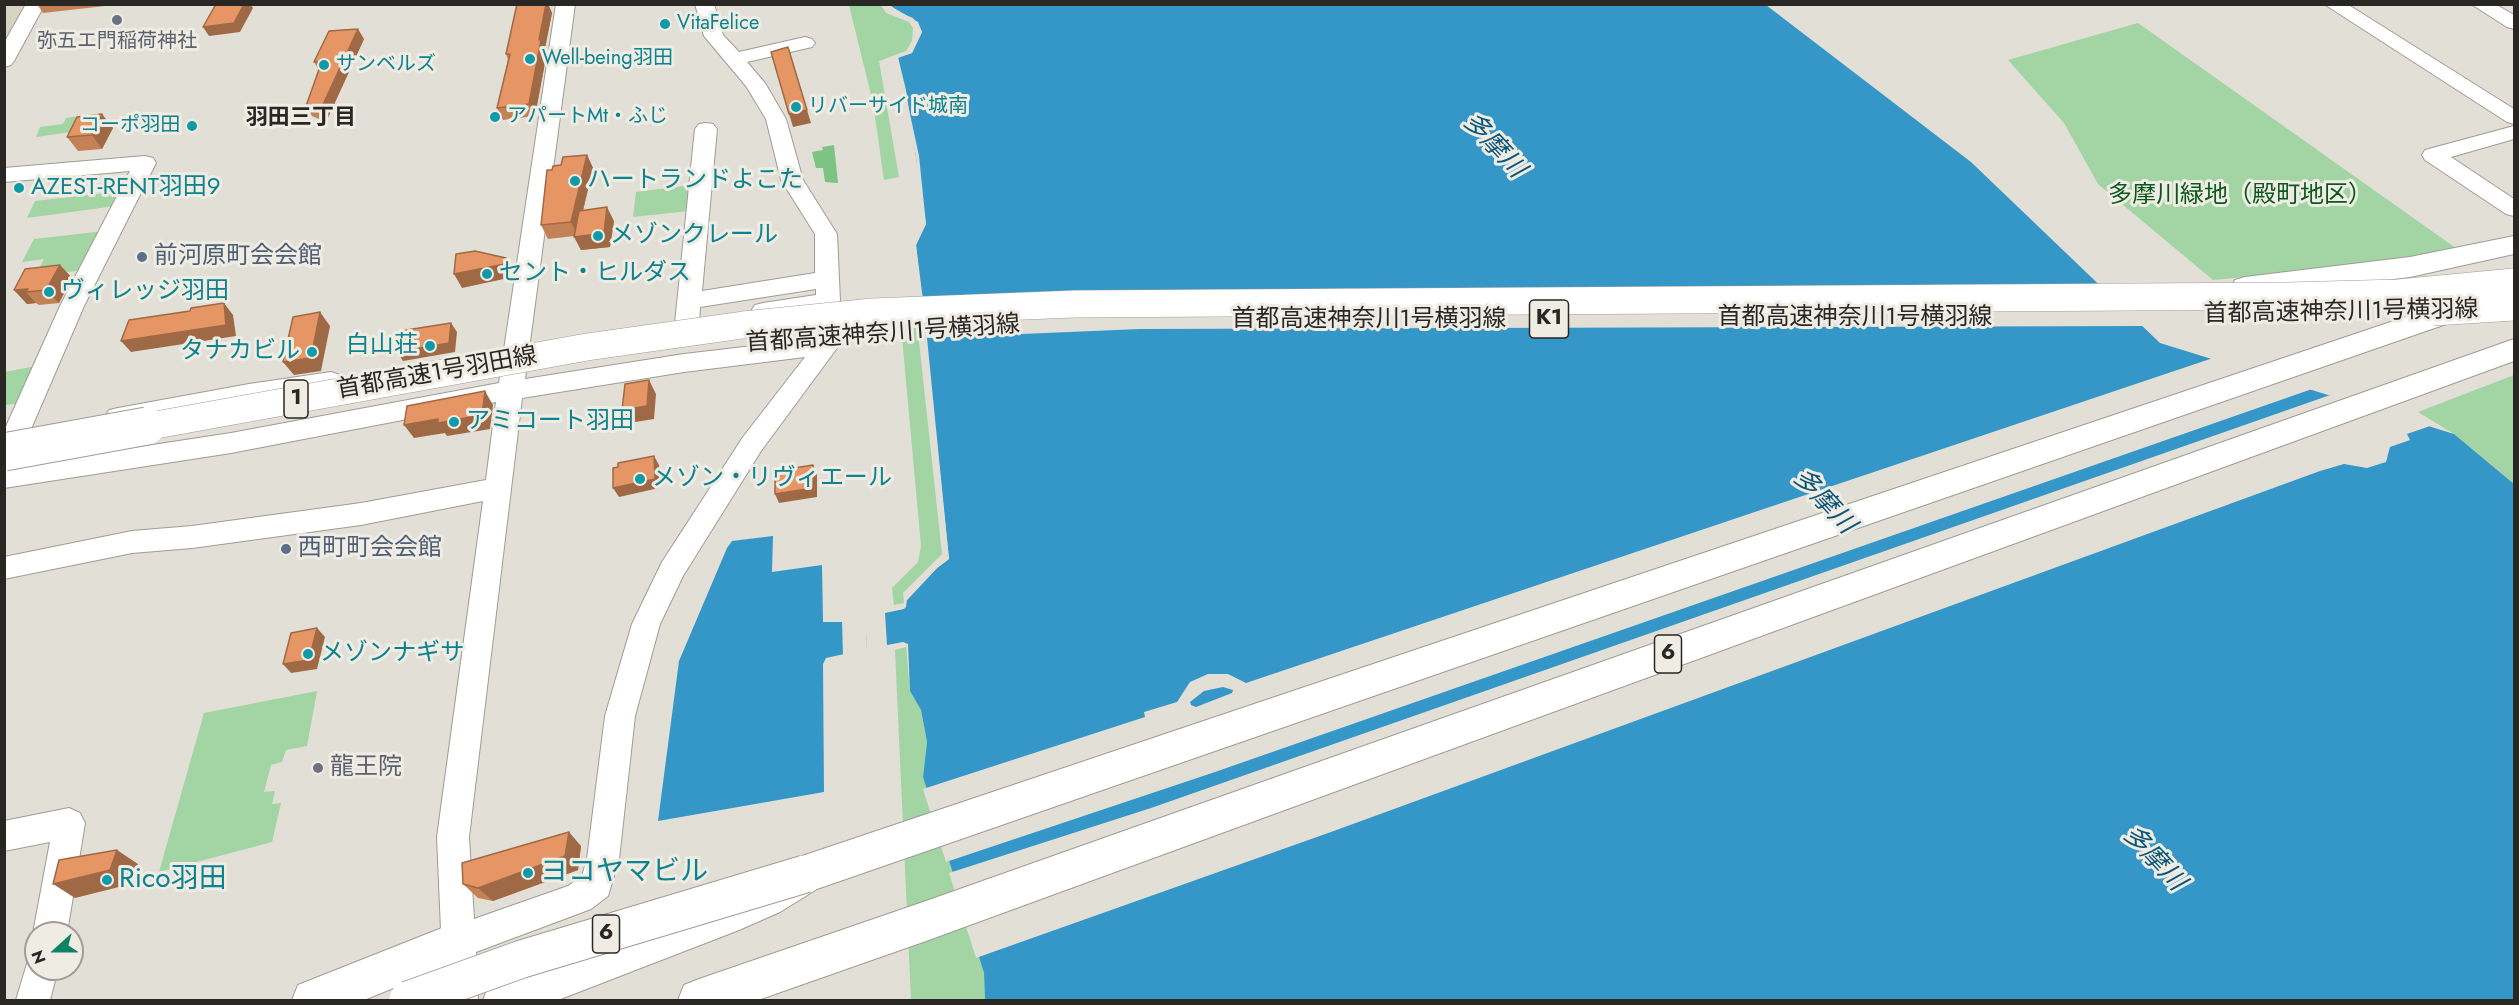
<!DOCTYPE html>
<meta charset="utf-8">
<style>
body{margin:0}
#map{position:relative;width:2519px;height:1005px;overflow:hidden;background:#e2dfd7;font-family:Jost,sans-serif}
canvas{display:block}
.frame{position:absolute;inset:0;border:6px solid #292724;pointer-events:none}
.north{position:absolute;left:24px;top:921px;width:60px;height:60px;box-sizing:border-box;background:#efece4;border:2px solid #a09d97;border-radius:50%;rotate:249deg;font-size:16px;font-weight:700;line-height:24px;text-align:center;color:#292724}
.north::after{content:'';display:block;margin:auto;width:21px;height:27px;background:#0f8464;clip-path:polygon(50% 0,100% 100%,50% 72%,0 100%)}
</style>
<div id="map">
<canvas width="2519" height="1005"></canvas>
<div class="frame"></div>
<div class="north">N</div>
</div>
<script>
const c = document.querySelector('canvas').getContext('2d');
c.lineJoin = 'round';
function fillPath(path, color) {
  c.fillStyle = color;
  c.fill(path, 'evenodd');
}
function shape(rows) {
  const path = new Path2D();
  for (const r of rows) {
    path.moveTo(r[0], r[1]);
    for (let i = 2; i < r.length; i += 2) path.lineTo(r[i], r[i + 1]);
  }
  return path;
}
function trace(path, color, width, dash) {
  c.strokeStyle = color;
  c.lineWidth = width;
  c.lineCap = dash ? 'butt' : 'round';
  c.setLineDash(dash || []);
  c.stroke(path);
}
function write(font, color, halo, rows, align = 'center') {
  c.font = font + ' Jost,"Noto Sans JP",sans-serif';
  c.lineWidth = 6;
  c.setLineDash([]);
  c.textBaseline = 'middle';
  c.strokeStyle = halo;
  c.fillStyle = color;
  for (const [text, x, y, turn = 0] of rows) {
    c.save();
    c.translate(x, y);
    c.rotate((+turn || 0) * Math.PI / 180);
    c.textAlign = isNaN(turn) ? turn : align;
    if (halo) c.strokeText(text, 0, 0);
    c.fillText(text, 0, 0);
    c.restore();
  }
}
fillPath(shape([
 [25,5,5,42,5,6]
]), '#d8d2c3');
fillPath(shape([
 [849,5,881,5,886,13,909,22,913,28,912,41,906,51,879,61,899,177,884,180,873,103],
 [2138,23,2467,256,2213,280,2098,184,2064,123,2008,60],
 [85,115,78,131,36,137,40,127,63,124,66,118],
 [692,185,689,211,633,217,636,192],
 [123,191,115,206,27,218,35,201],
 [105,231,84,270,35,276,44,259,22,262,34,239],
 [917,323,942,554,903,593,904,603,894,605,892,588,918,562,921,546,901,326],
 [41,365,24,403,5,405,5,372],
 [2514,375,2514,484,2454,434,2418,412],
 [906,647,910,691,921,710,927,742,923,777,984,973,985,1000,911,1000,895,650],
 [317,691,307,746,286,750,282,762,271,765,264,792,275,791,272,804,281,803,272,842,159,872,204,713]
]), '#a2d4a4');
fillPath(shape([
 [834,145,838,183,825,182,823,168,816,168,812,152,823,150,822,147]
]), '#7dc382');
fillPath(shape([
 [890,5,1766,5,1971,162,2160,343,2454,434,2514,484,2514,1000,985,1000,984,973,923,777,927,742,921,710,910,691,908,644,903,642,887,645,885,613,904,609,906,607,907,600,937,568,949,559,916,245,926,224,906,90,898,57,912,53,922,32,913,18,898,12],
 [773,536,772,572,822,565,823,622,842,622,865,615,867,649,826,658,823,664,824,792,658,821,679,661,727,548,732,541]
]), '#3596c8');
fillPath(shape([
 [887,4,918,22,922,32,912,53,898,58,919,156,926,224,916,245,923,300,2102,284,2146,326,1140,329,927,338,949,559,937,568,907,600,906,596,935,566,946,558,913,245,923,223,916,156,895,57,910,50,919,32,916,24,897,15],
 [2216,357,2315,388,1215,772,946,862,923,789,1145,717,1144,712,1177,702,1190,682,1208,674,1228,674,1246,683],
 [1223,687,1233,690,1232,693,1196,707,1191,705,1190,702,1204,691],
 [2333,394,2433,425,2407,434,2410,440,2390,447,2386,462,2367,468,2344,464,2320,471,1331,832,976,958,949,873,1151,808],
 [866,612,867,653,843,657,842,619]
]), '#e2dfd7');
const minor = shape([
 [26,4,45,4,14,61,11,65,4,67,4,43,26,4],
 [556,4,575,4,525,379,684,354,813,339,815,311,763,319,755,317,751,311,755,305,763,303,816,295,816,289,700,307,699,323,696,329,687,331,678,329,675,323,695,129,699,124,706,123,713,124,717,129,702,291,815,273,815,234,781,180,766,119,746,86,704,36,695,4,714,4,723,35,739,52,805,37,812,39,815,43,812,47,747,62,765,83,786,119,803,180,837,234,840,301,837,348,761,451,683,576,660,624,635,716,619,859,608,896,591,909,476,952,478,1000,444,1000,437,837,483,501,361,525,192,548,132,553,4,579,4,557,132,531,192,526,361,503,486,480,496,402,231,453,4,488,4,431,60,306,130,171,4,182,4,168,145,156,153,158,156,163,84,306,15,466,231,433,499,383,556,4],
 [805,357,743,437,662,562,632,624,605,716,587,859,582,876,568,886,474,919,469,837,522,398,684,372,805,357],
 [2324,4,2347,4,2514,109,2514,124,2507,122,2324,4],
 [2471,4,2495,4,2514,15,2514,29,2507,27,2471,4],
 [2514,126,2514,139,2451,157,2514,199,2514,216,2506,214,2425,160,2422,155,2425,150,2514,126],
 [331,372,340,375,344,381,340,387,118,426,109,424,105,417,109,410,118,408,249,384,331,372],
 [69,808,80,813,85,823,67,933,36,933,36,940,33,933,50,842,4,851,4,821,69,808],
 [36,954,36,969,58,969,50,1000,16,1000,29,957,36,954]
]);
const major = shape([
 [2465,297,2475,300,2480,307,2475,314,817,889,780,912,739,930,558,1000,483,1000,489,985,717,899,752,884,791,861,805,855,2465,297],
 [2514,339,2514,361,926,941,758,1000,678,1000,684,985,699,979,926,901,2514,339],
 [457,922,472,928,478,942,472,956,364,1000,292,1000,298,985,457,922]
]);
const highway = shape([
 [2514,236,2514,254,2410,277,2245,297,2235,294,2231,287,2235,280,2245,277,2410,257,2514,236]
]);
trace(minor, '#9f9c95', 2);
trace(major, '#9f9c95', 2);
trace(highway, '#9f9c95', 2);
fillPath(minor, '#fff');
fillPath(major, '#fff');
fillPath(highway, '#fff');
const majorBridge = shape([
 [408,1000,522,959,805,874]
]);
const highwayBridgeFar1 = shape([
 [2433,312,2514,307],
 [139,428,587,347,743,325,873,312,1075,304,2286,296,2398,293,2514,282]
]);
const highwayBridge = shape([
 [4,452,147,426]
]);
trace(majorBridge, '#9f9c95', 39, []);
trace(highwayBridgeFar1, '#9f9c95', 28, []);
trace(highwayBridge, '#9f9c95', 39, []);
trace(majorBridge, '#fff', 37);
trace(highwayBridgeFar1, '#fff', 27);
trace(highwayBridge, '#fff', 37);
fillPath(shape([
 [37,4,123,4,43,13],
 [517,4,548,4,552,13,545,48,547,52,535,116,503,120,497,108,508,60,506,54],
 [364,39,326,122,312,116,306,106,319,70,314,62],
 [113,128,102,149,78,151,67,137],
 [587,155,593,168,583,211,614,221,610,247,581,250,574,236,548,239,541,225,552,170,561,165],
 [60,265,72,278,59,303,39,305,36,303,27,304,14,290],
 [581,846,578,870,493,901,478,898,463,884]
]), '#c58156');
fillPath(shape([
 [244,4,250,4,253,8,240,32,209,36,203,27],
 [546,4,548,4,552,13,545,48,547,52,535,116,529,104,539,40],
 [358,29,364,39,326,122,320,111],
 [807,110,811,123,793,127,789,114],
 [102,114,113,128,102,149,92,135],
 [587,155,593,168,577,235,571,222],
 [607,207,614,221,610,247,581,250,574,237],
 [506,258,513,272,513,277,462,288,454,274],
 [60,265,72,278,59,303,46,290],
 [28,289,26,292,36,303,27,304,14,290],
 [224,303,233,315,236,336,131,352,121,341],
 [320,312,330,326,321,371,294,375,283,362],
 [451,323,457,332,455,352,403,361,397,352],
 [649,380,656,394,654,419,629,423,622,410],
 [485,391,493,405,490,429,447,436,445,433,414,438,404,425],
 [654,456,659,465,659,488,619,497,613,488],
 [813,465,817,474,817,497,779,503,775,494],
 [317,628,325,637,317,669,291,673,283,664],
 [569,832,581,846,578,870,493,901,478,888],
 [117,850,138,864,131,884,75,898,53,884]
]), '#a06946');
const building = shape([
 [216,4,244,4,234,23,203,27,216,4],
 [517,4,546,4,539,40,541,40,529,104,497,108,510,54,506,54,517,4],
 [358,29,320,111,306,106,322,61,314,62,329,31,358,29],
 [788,47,807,110,789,114,771,52,788,47],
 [102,114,92,135,67,137,77,117,102,114],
 [587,155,571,222,541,225,547,170,552,170,553,166,561,165,563,157,587,155],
 [607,207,604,233,574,237,579,211,607,207],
 [475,251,506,258,505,264,454,274,456,254,475,251],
 [60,265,46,290,26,292,28,289,14,290,25,269,60,265],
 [224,303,226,325,121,341,129,320,190,311,191,308,224,303],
 [320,312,311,358,283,362,293,317,320,312],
 [451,323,449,343,397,352,400,331,451,323],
 [649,380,647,406,622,410,625,384,649,380],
 [485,391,482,415,438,423,438,419,404,425,407,406,485,391],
 [654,456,655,479,613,488,613,468,618,467,618,463,654,456],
 [813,465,813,488,775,494,775,471,813,465],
 [317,628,309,660,283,664,291,633,317,628],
 [569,832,565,856,478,888,463,884,462,863,569,832],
 [117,850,110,870,53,884,59,860,117,850]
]);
fillPath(building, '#e59664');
trace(building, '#a06946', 1.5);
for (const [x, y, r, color] of [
 [117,20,6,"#6b7280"],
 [665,24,6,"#0f9aa8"],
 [530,59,6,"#0f9aa8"],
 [324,65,6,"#0f9aa8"],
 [796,107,6,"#0f9aa8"],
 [495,117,6,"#0f9aa8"],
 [192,126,6,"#0f9aa8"],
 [575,181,6,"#0f9aa8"],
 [19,188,6,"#0f9aa8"],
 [598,236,6,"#0f9aa8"],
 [142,257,6,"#5c6f8a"],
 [487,274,6,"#0f9aa8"],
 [49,292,6,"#0f9aa8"],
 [430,346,6,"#0f9aa8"],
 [312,352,6,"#0f9aa8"],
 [454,422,6,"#0f9aa8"],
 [640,479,6,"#0f9aa8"],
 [286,549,6,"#5c6f8a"],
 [308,654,6,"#0f9aa8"],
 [318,768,6,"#6b7280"],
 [528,873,6,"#0f9aa8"],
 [107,880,6,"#0f9aa8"]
]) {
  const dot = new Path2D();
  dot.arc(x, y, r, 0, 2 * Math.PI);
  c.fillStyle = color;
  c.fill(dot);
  trace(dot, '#efece4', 2);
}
write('20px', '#0d838f', '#efece4', [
 ["VitaFelice",677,24],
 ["Well-being羽田",542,59],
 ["サンベルズ",336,65],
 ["リバーサイド城南",808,107],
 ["アパートMt・ふじ",507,117],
 ["コーポ羽田",180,126,"right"]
], 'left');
write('20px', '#5b616d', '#efece4', [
 ["弥五エ門稲荷神社",117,42]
]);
write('bold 22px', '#292724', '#efece4', [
 ["羽田三丁目",301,119]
]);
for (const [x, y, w] of [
 [1549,319,39],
 [296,399,24],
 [1668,654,27],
 [606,934,27]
]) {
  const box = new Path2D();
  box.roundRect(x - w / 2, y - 19, w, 38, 4.5);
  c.fillStyle = '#efece4';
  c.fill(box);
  trace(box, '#292724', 1.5);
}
write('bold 22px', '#292724', null, [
 ["K1",1549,319],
 ["1",296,399],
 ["6",1668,654],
 ["6",606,934]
]);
write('24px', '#0d838f', '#efece4', [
 ["ハートランドよこた",587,181],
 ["AZEST-RENT羽田9",31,188],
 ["メゾンクレール",610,236],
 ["セント・ヒルダス",499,274],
 ["ヴィレッジ羽田",61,292],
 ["白山荘",418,346,"right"],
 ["タナカビル",300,352,"right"],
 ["アミコート羽田",466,422],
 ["メゾン・リヴィエール",652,479],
 ["メゾンナギサ",320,654]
], 'left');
write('24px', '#0b581c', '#efece4', [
 ["多摩川緑地（殿町地区）",2240,196]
]);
write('24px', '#4e5e75', '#efece4', [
 ["前河原町会会館",154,257],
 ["西町町会会館",298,549]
], 'left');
write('24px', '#292724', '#efece4', [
 ["首都高速神奈川1号横羽線",2341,313,-1],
 ["首都高速神奈川1号横羽線",1855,318],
 ["首都高速神奈川1号横羽線",1369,320],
 ["首都高速神奈川1号横羽線",883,335,-4],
 ["首都高速1号羽田線",437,374,-10]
]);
write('24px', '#5b616d', '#efece4', [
 ["龍王院",330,768]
], 'left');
write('italic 26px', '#0c5779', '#efece4', [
 ["多摩川",1493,146,47],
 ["多摩川",1823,502,47],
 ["多摩川",2153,859,47]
]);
write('28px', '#0d838f', '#efece4', [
 ["ヨコヤマビル",540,873],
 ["Rico羽田",119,880]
], 'left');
</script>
